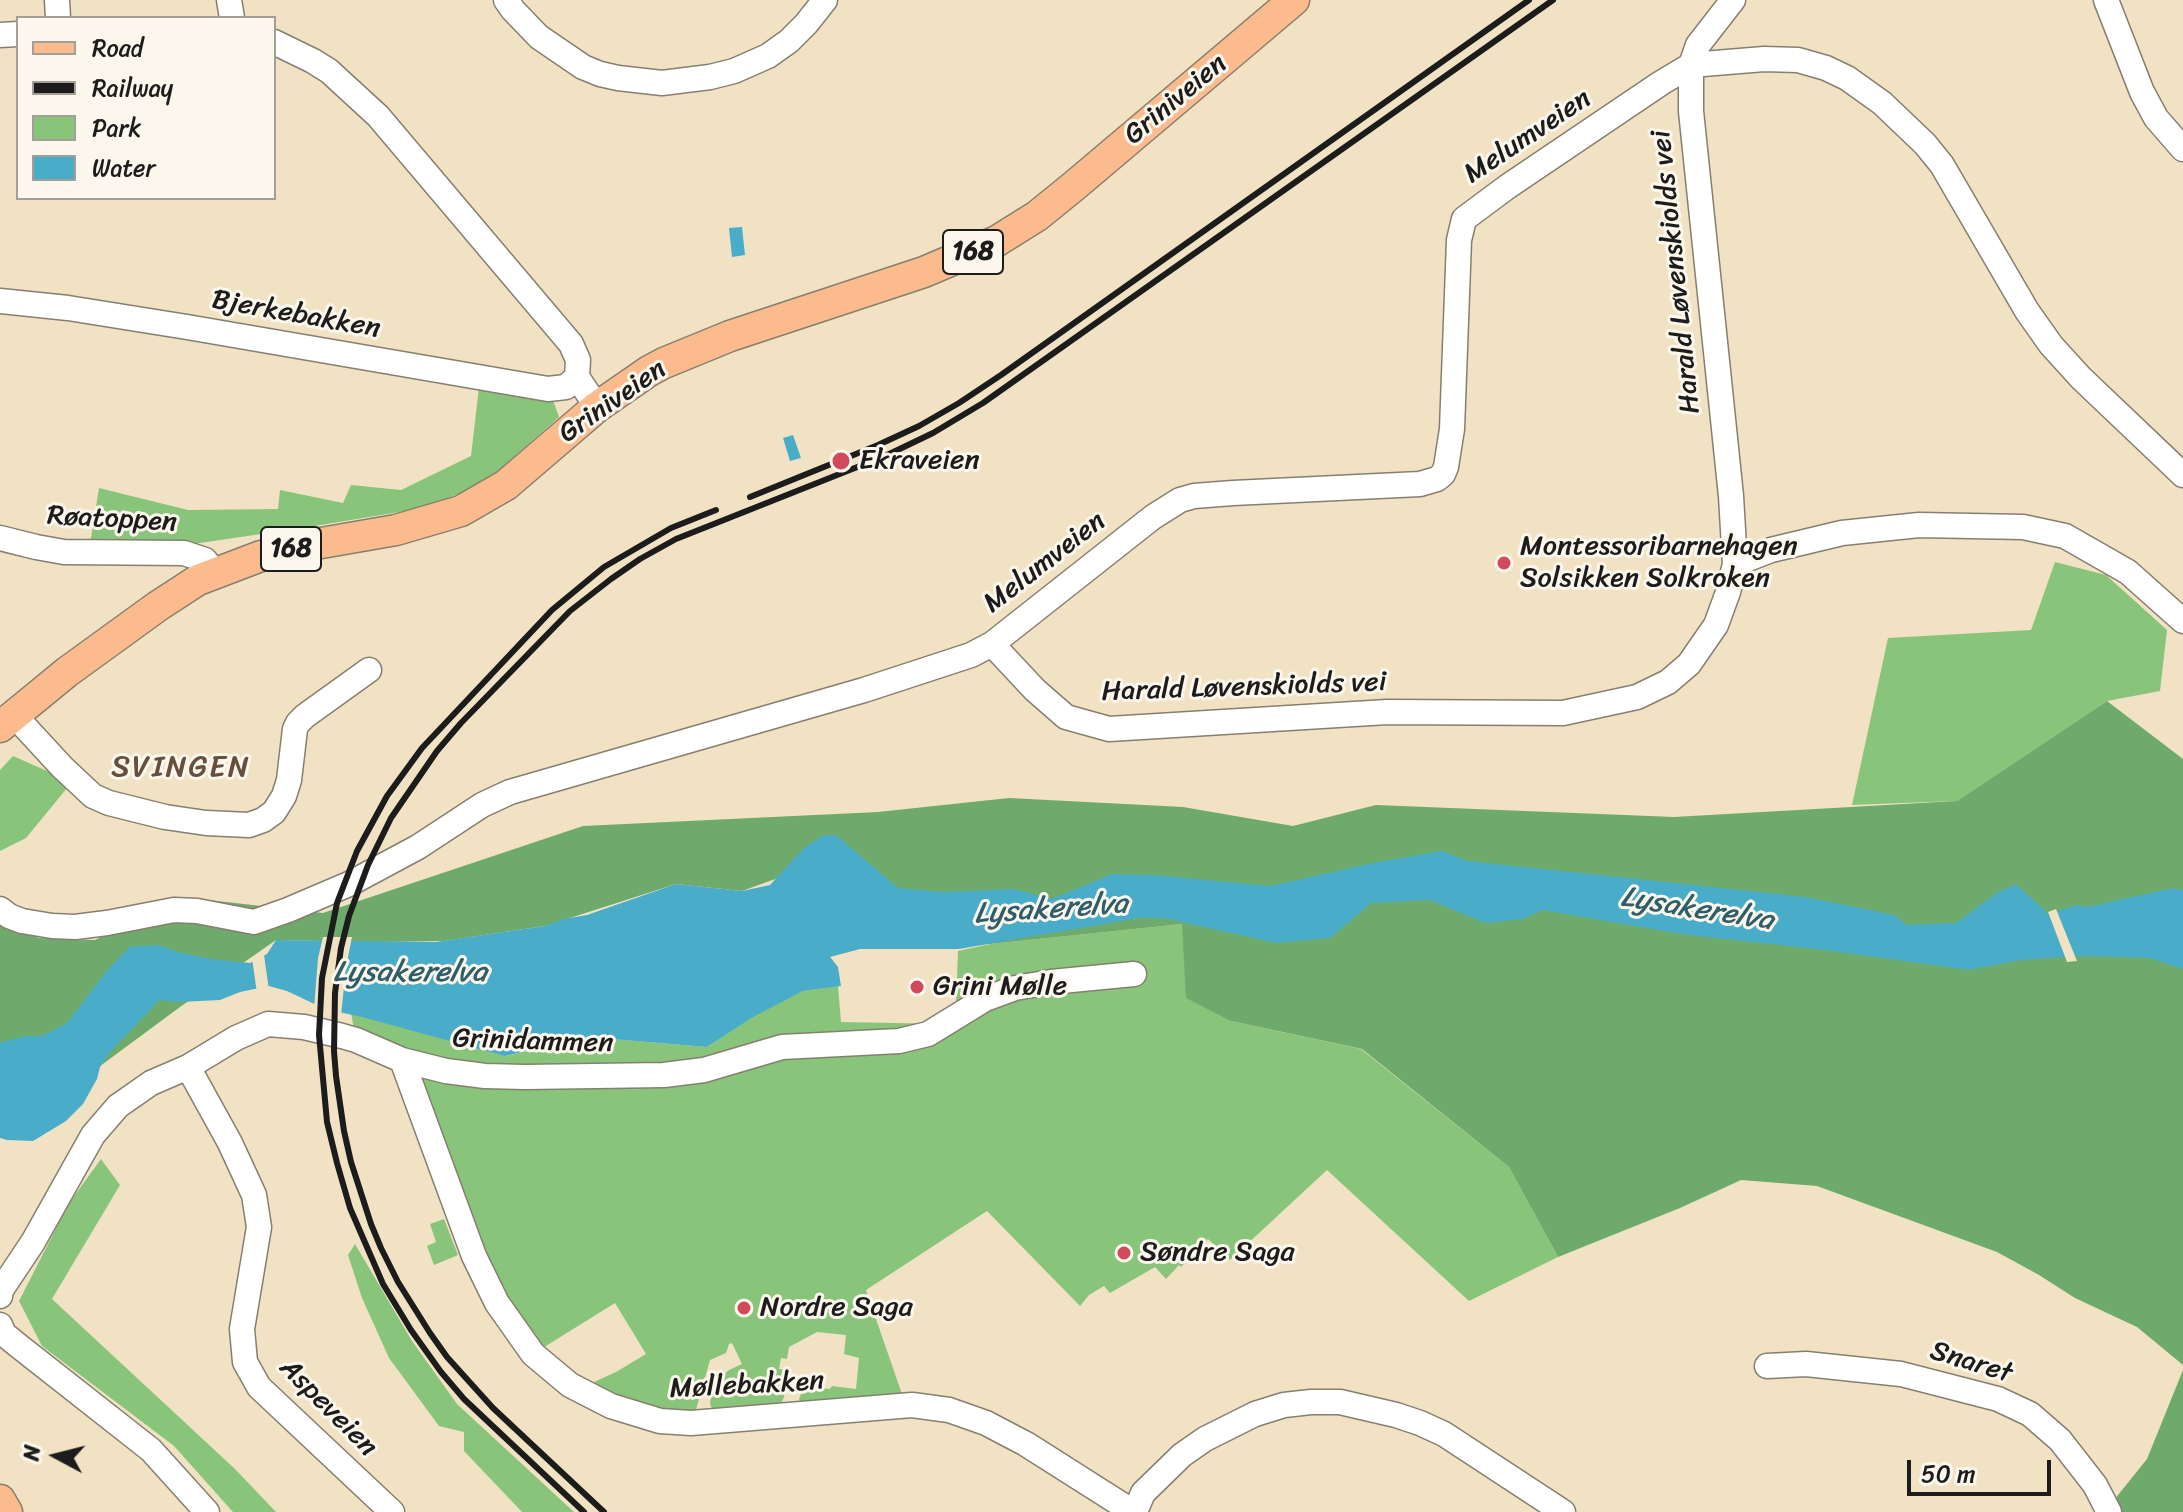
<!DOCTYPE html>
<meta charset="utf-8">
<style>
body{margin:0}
#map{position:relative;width:2183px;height:1512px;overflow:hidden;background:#f1e2c4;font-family:Sriracha,sans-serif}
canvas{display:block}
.legend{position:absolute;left:16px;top:16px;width:260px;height:184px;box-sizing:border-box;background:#fbf7ec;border:2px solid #a29f99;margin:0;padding:10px 14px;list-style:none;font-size:24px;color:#1c1c1c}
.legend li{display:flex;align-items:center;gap:16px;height:40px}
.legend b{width:40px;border:2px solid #a29f99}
.north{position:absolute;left:16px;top:1416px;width:80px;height:80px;-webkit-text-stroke:6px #fbf7ec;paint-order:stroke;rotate:277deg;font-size:22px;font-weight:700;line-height:32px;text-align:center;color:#1c1c1c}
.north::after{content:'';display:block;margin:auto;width:28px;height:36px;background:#1c1c1c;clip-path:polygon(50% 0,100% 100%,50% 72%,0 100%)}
.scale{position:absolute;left:1907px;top:1460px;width:144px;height:36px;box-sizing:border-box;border:4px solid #1c1c1c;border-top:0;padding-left:10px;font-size:24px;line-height:28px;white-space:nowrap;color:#1c1c1c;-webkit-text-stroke:6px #fbf7ec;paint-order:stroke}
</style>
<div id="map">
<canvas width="2183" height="1512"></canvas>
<ul class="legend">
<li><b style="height:10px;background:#fbbb8d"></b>Road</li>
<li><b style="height:10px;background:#1c1c1c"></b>Railway</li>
<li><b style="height:22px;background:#88c57b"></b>Park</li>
<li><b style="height:22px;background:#49acc9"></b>Water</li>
</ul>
<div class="north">N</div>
<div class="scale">50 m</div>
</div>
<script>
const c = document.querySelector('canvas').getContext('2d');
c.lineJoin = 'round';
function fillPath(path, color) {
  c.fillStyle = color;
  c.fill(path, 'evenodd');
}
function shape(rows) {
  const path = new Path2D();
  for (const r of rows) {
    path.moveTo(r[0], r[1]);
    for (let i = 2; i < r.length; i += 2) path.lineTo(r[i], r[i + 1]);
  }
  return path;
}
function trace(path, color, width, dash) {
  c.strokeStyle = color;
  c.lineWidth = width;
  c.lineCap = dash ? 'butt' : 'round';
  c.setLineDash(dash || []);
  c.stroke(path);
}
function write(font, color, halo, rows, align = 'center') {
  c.font = font + ' Sriracha,sans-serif';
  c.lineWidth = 6;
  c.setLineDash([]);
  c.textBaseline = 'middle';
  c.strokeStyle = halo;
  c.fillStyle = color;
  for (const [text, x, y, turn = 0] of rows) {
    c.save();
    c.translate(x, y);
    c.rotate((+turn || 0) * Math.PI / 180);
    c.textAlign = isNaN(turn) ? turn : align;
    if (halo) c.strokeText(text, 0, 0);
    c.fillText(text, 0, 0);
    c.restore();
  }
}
fillPath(shape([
 [479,387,553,400,559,417,481,486,417,509,309,527,186,545,90,544,99,488,188,510,278,509,280,490,343,503,351,485,401,490,471,456],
 [2055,562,2106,575,2167,630,2160,691,2107,701,1957,801,1852,805,1888,638,2031,630],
 [13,756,72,782,26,838,0,851,0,770],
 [1182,924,1231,1021,1361,1049,1509,1167,1558,1257,1469,1301,1327,1170,1230,1260,1208,1239,1181,1267,1179,1265,1166,1279,1155,1267,1110,1293,1104,1286,1089,1295,1080,1306,987,1211,866,1290,904,1400,801,1407,799,1399,803,1389,811,1387,830,1389,832,1386,856,1389,859,1358,844,1354,846,1335,817,1332,789,1347,787,1359,781,1358,779,1369,788,1370,784,1397,778,1411,715,1414,710,1404,712,1387,718,1379,729,1370,742,1364,732,1343,729,1344,726,1353,710,1360,696,1410,687,1415,670,1416,606,1394,594,1382,616,1372,646,1354,615,1303,533,1354,497,1302,406,1074,356,1040,351,1013,506,1056,588,1037,707,1047,772,1004,803,991,838,986,841,1022,950,1024,956,1003,958,951,990,944],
 [101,1159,120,1185,52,1299,235,1469,276,1512,233,1512,174,1446,42,1346,19,1301,69,1203],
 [444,1219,458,1255,434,1265,427,1246,436,1242,430,1224],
 [355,1244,412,1341,457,1404,574,1512,522,1512,464,1451,464,1432,439,1426,389,1358,362,1298,348,1255]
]), '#88c57b');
fillPath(shape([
 [2107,701,2183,759,2183,1365,2137,1327,2075,1298,2039,1275,1997,1252,1817,1186,1741,1180,1680,1208,1558,1257,1509,1167,1362,1049,1231,1021,1186,998,1182,924,990,944,912,919,822,836,778,878,742,891,676,884,545,926,444,941,374,942,276,940,180,1007,42,1109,0,1104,0,919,8,926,39,938,95,940,182,897,323,913,583,826,878,812,1009,798,1183,807,1293,826,1376,805,1674,817,1957,801],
 [2183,1370,2183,1512,2116,1512,2110,1505,2147,1459]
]), '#6eaa6b');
fillPath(shape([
 [742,227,745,255,732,257,729,228],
 [793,435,801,458,790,461,783,438],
 [836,835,898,888,944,892,1014,889,1052,899,1112,874,1153,875,1270,886,1373,863,1442,851,1468,861,1806,897,1894,915,1907,925,1956,923,1998,892,2016,884,2048,914,2078,905,2087,907,2173,888,2183,891,2183,969,2149,958,2080,956,2021,960,1969,970,1825,950,1681,934,1543,910,1523,919,1485,923,1430,900,1371,903,1330,938,1276,943,1164,918,1139,918,959,949,860,949,830,957,838,967,841,986,803,991,753,1017,707,1047,588,1037,505,1056,362,1017,325,1009,287,991,269,986,240,992,220,1000,180,1002,159,1000,111,1051,100,1067,97,1079,83,1104,66,1121,33,1141,7,1140,0,1138,0,1043,25,1036,42,1036,67,1023,109,968,130,947,158,945,178,952,210,959,250,963,267,954,276,940,436,942,545,926,564,919,587,915,676,884,742,891,770,885,803,849,822,836]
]), '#49acc9');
fillPath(shape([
 [2056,909,2077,961,2067,962,2048,912],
 [323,937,352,937,346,967,341,1016,314,1008,318,958],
 [264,955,269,990,257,993,252,958]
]), '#f1e2c4');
const minor = shape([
 [57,0,58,18],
 [229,0,232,18],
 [506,0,513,10,539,37,583,67,600,74,618,78,662,83,710,77,734,71,768,56,789,41,806,24,825,0],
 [2106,0,2142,92,2156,118,2183,149],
 [0,35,18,34],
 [274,42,313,61,329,71,378,116,571,344,578,360,577,377,597,407],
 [0,301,68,308,187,327,548,389,566,387,577,377],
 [0,538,36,547,64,552,184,553,205,560,215,573],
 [1735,564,1771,550,1842,533,1919,525,2023,527,2065,536,2128,572,2183,621],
 [992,644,1153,517,1180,500,1194,496,1233,493,1420,484,1437,479,1443,474,1446,467,1452,429,1459,240,1464,219,1507,187,1661,83,1691,65,1764,59,1798,60,1826,68,1847,78,1882,103,1925,144,1942,165,2027,311,2051,345,2081,378,2183,475],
 [14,715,62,767,93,796,109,803,165,817,206,823,249,825,263,820,274,812,284,796,289,780,295,729,298,723,305,716,369,670],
 [0,909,9,916,22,921,52,926,75,927,107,923,174,910,197,911,254,922,288,910,349,884,418,847,482,805,510,792,864,690,971,655,992,644,1035,690,1066,717,1109,729,1387,712,1563,713,1637,697,1668,682,1689,664,1716,625,1728,592,1735,564,1731,496,1691,111,1691,65,1698,45,1733,0],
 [402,1060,474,1256,497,1303,533,1354,570,1385,611,1406,660,1421,691,1423,912,1405,949,1410,986,1423,1026,1444,1133,1512],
 [188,1067,230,1143,254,1195,259,1227,242,1329,245,1362,259,1387,392,1512],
 [0,1296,1,1290,33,1242,93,1135,118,1106,151,1083,188,1067,236,1038,268,1024,304,1027,342,1036,356,1040,402,1060,446,1071,485,1076,525,1077,664,1075,704,1070,782,1047,899,1041,928,1034,985,999,1015,988,1051,982,1134,974],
 [0,1325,4,1334,20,1347,151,1450,207,1512],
 [1767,1366,1806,1364,1901,1374,1998,1399,2030,1414,2060,1440,2095,1485,2109,1512],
 [1135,1512,1143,1493,1182,1455,1205,1439,1255,1414,1284,1405,1311,1402,1340,1402,1396,1415,1420,1423,1444,1434,1563,1512]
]);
const major = shape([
 [0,727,67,672,158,606,198,580,261,556,304,546,396,530,461,511,506,485,597,407,649,371,664,363,730,336,924,272,997,241,1037,216,1074,186,1294,0],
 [0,1500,7,1512]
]);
trace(minor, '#867f70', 27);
trace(major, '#867f70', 33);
trace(minor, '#fff', 24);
trace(major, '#fbbb8d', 30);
trace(shape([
 [750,497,878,445,919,426,959,403,1001,375,1529,0],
 [584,1512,464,1399,441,1372,411,1330,383,1284,350,1208,337,1163,327,1122,319,1035,322,978,337,903,357,851,387,796,422,748,552,610,604,567,671,528,716,510],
 [604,1512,493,1408,447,1357,430,1333,398,1282,381,1248,371,1224,351,1162,344,1131,336,1076,334,1051,335,993,341,948,349,916,368,865,391,818,437,751,461,723,570,611,611,579,640,559,676,539,885,456,933,433,983,403,1553,0]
]), '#1c1c1c', 6);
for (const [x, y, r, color] of [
 [841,461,10,"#d1495b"],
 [1504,563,8,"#d1495b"],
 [917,987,8,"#d1495b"],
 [1124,1253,8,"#d1495b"],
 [744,1308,8,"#d1495b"]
]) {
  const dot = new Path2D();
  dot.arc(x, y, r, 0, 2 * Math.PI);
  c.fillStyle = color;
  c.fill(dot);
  trace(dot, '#fbf7ec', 3);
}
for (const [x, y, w] of [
 [973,252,60],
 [291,549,60]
]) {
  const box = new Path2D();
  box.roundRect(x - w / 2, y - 22, w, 44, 6);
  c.fillStyle = '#fbf7ec';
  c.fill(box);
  trace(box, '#1c1c1c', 2);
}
write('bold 26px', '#1c1c1c', null, [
 ["168",973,252],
 ["168",291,549]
]);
write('28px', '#1c1c1c', '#fbf7ec', [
 ["Griniveien",1176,100,-40],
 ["Melumveien",1528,137,-34],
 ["Harald Løvenskiolds vei",1677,272,-96],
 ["Bjerkebakken",296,315,10],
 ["Griniveien",613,402,-35],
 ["Røatoppen",112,520,3],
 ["Melumveien",1045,563,-38],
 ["Harald Løvenskiolds vei",1244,688,-2],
 ["Grinidammen",533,1042,2],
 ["Snaret",1971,1363,17],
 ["Møllebakken",747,1386,-3],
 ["Aspeveien",328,1408,45]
]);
write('28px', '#1c1c1c', '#fbf7ec', [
 ["Ekraveien",859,461],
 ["Montessoribarnehagen",1520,547],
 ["Solsikken Solkroken",1520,579],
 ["Grini Mølle",933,987],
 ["Søndre Saga",1140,1253],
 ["Nordre Saga",760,1308]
], 'left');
c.letterSpacing = '2px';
write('30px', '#674f3d', '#fbf7ec', [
 ["SVINGEN",181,768]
]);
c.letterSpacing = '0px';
write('italic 30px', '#305d6a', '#fbf7ec', [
 ["Lysakerelva",1051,910,-4],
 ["Lysakerelva",1697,910,9],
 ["Lysakerelva",410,973]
]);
</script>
